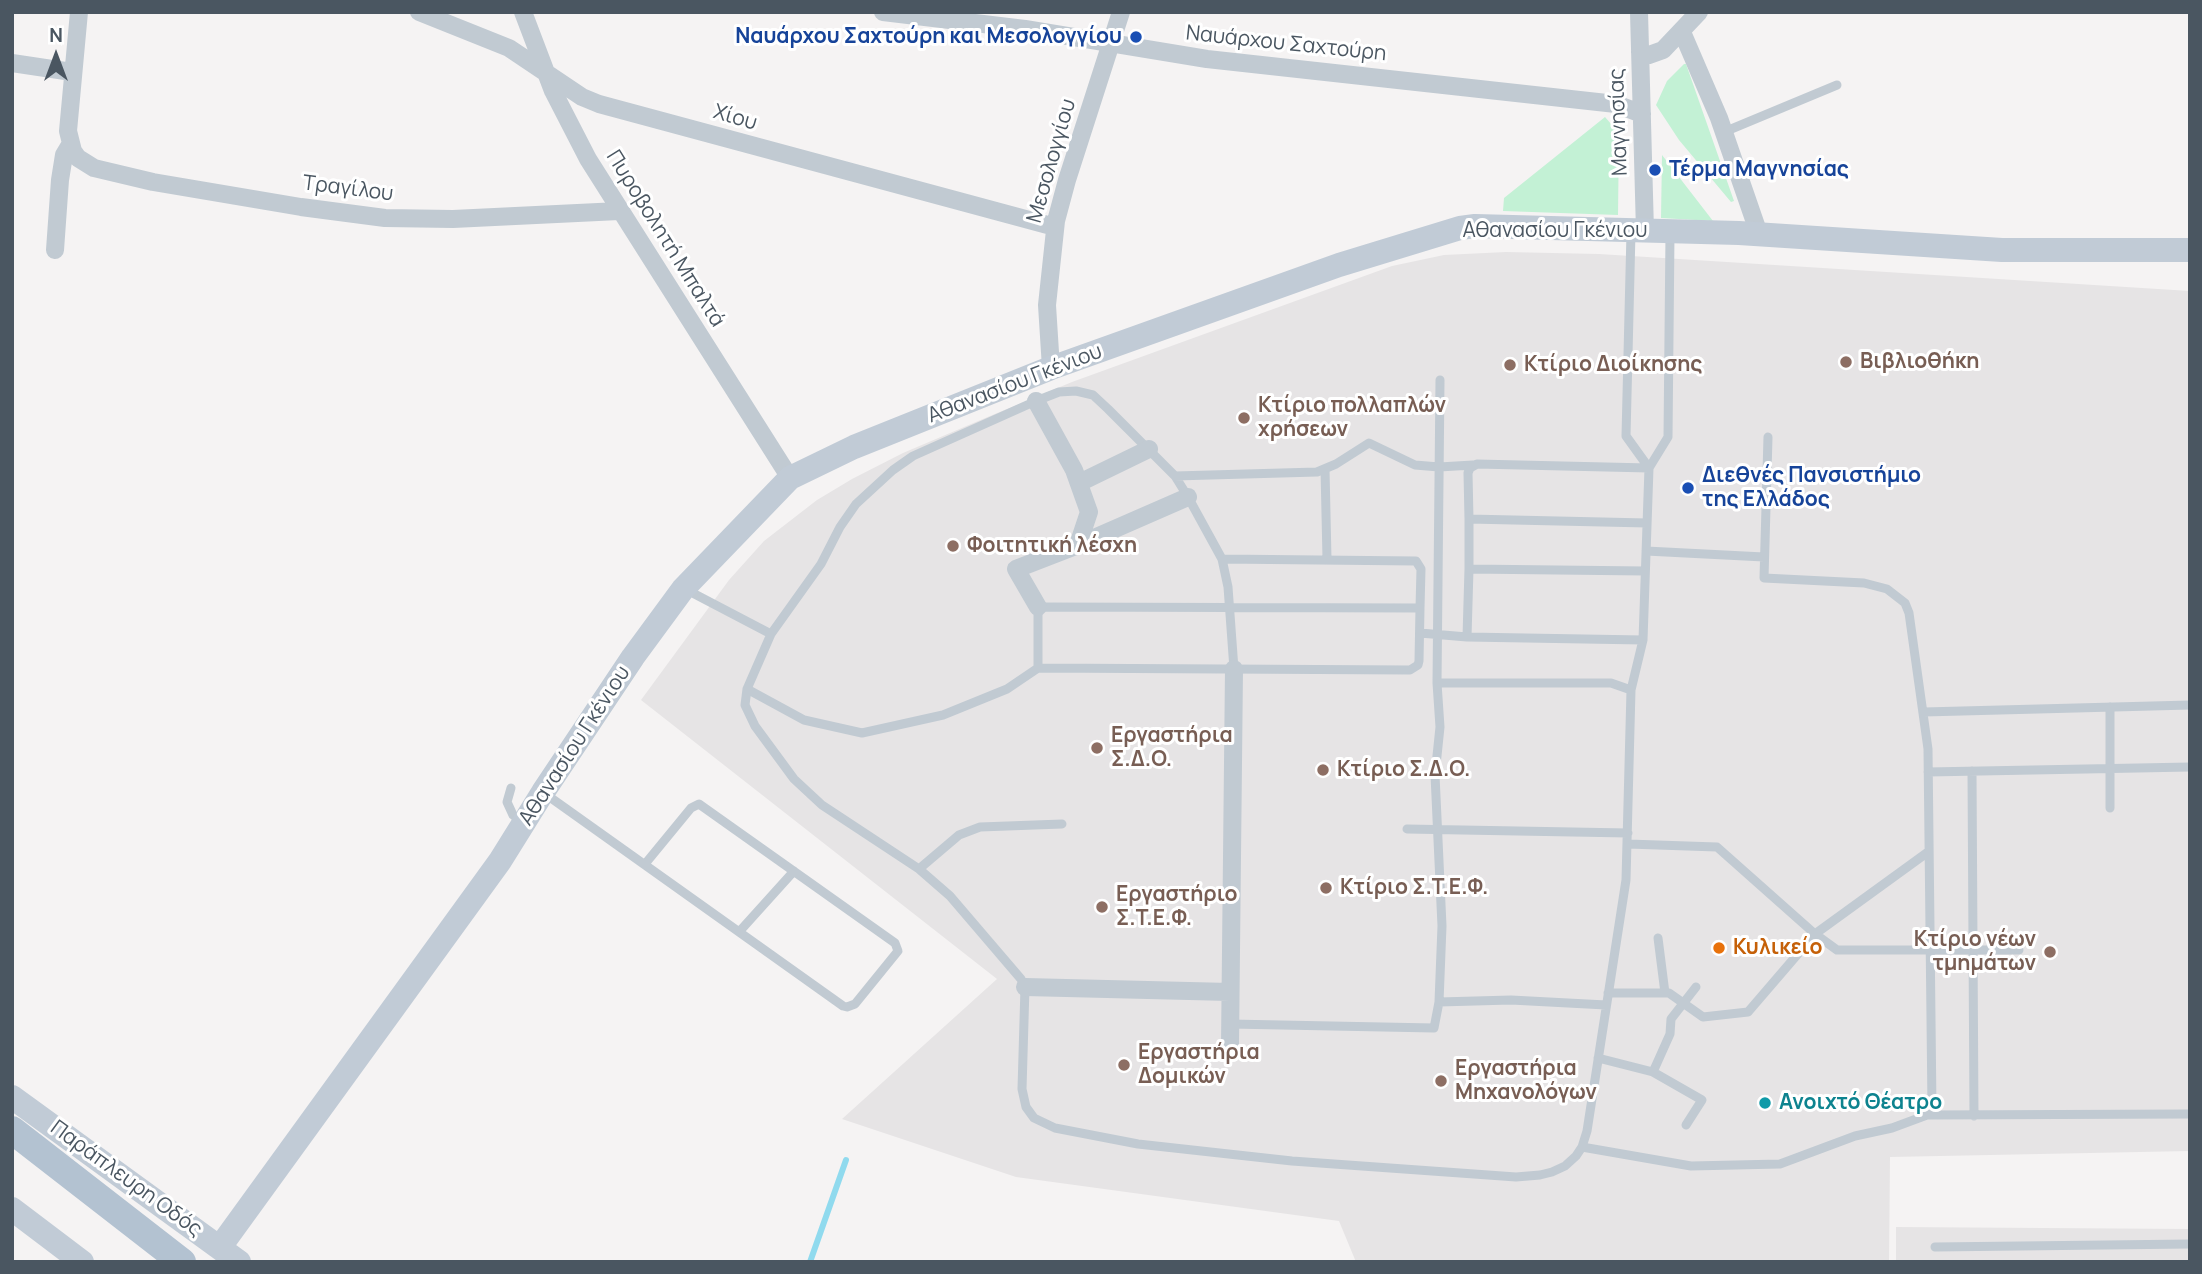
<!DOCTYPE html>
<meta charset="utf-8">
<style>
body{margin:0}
#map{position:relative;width:2202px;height:1274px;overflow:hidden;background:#f5f3f3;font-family:Manrope,sans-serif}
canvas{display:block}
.frame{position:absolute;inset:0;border:14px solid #4a5661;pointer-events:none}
.north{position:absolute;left:21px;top:21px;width:70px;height:70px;-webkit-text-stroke:5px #fff;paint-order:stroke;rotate:0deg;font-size:19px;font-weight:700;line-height:28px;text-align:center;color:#4a5661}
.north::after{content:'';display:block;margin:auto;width:24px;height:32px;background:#4a5661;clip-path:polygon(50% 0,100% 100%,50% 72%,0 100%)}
</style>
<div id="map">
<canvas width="2202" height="1274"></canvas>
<div class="frame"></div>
<div class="north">N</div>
</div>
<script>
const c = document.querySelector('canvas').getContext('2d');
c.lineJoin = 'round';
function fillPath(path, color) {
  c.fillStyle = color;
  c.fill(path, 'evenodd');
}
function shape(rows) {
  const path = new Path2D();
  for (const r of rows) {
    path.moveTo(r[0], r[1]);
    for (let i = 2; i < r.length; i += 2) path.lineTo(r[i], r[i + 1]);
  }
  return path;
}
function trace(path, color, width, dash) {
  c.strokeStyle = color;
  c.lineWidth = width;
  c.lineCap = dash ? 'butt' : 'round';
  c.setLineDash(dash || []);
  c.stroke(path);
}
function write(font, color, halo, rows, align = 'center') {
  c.font = font + ' Manrope,sans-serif';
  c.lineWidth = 6;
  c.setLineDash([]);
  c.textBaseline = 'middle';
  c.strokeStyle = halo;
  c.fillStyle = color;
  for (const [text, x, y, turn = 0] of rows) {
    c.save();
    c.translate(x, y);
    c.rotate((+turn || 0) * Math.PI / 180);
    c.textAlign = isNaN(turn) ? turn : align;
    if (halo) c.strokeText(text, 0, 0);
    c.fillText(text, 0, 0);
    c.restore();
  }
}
fillPath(shape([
 [1506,252,1599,254,2190,291,2190,1151,1890,1157,1889,1262,1356,1262,1339,1221,1016,1177,842,1119,997,979,641,700,729,580,764,541,817,500,852,479,903,453,990,416,1072,382,1392,266,1444,255],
 [1896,1227,2190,1229,2190,1262,1896,1262]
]), '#e6e4e5');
fillPath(shape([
 [1684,64,1686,64,1734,201,1731,202,1679,140,1656,105,1667,81],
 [1605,117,1619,133,1618,215,1503,211,1504,198],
 [1662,155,1713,221,1661,218]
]), '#c3f1d5');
trace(shape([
 [810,1262,846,1160]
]), '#90daee', 6);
trace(shape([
 [1724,132,1837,85],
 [1631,232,1626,436,1649,468],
 [1325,469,1327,559],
 [1175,476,1317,472,1336,464,1369,443,1415,465,1439,467,1473,465],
 [1647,523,1469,519,1468,473,1470,468,1477,464,1649,468],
 [1646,551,1764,557],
 [1222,559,1416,561,1421,569,1420,608,1419,661,1418,665,1410,670,1038,668,1038,607,1420,608],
 [1469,569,1469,519],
 [685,589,771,634,747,689,745,705,755,726,794,779,822,805,919,869,950,896,1021,979,1025,987,1022,1089,1026,1107,1034,1118,1055,1128,1138,1144,1292,1161,1516,1177,1540,1175,1552,1172,1565,1166,1576,1156,1582,1147,1587,1131,1626,880,1631,690,1643,640,1649,468,1668,437,1670,234],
 [1420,633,1467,637],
 [771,634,821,564,840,527,856,504,893,470,913,456,1036,401,1059,392,1076,391,1093,395,1108,409,1175,476,1188,497,1222,559,1228,587,1234,669],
 [1643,640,1467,637,1469,569,1645,571],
 [1437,683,1440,380],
 [747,689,804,720,862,733,943,715,1007,689,1038,668],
 [2110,707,2110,808],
 [1924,712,2190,705],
 [1972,771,1974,1116],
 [1928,772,2190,767],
 [511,788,507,802,513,815,522,822],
 [544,793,843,1006,847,1007,855,1004,898,951,895,943,699,804,691,808,645,864],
 [1407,829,1628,833],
 [1628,844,1717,847,1815,934,1837,950,2019,950],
 [919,869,959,835,980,827,1062,824],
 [739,932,794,871],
 [1658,938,1665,993],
 [1608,993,1669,993,1703,1017,1748,1012,1815,934,1928,852],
 [1439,1002,1511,1000,1606,1005],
 [1230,1024,1434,1028,1439,1002,1442,926,1435,775,1440,727,1437,683,1611,683,1631,690],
 [1598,1058,1653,1072],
 [1927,1115,2190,1114],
 [1686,1125,1702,1100,1653,1072,1670,1034,1671,1019,1696,987],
 [1582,1147,1691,1166,1780,1164,1855,1136,1892,1128,1927,1115,1932,1109,1928,749,1909,613,1905,603,1887,589,1864,583,1764,578,1768,437],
 [1935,1247,2190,1244]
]), '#c1cad2', 9);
trace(shape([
 [79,12,68,131,73,151,78,158,94,168,153,182,301,207,385,218,453,219,619,211],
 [419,12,509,48,582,97,599,104,1055,227],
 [523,12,553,91,588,159,790,478],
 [883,12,1025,29,1207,59,1616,104,1642,114],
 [1639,12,1645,231],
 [1682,32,1719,118,1759,234],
 [1640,52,1649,55,1663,50,1699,12],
 [12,63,72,72],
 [55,250,60,180,64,155,70,145],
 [1051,368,1047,305,1056,221,1067,180,1121,12],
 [1036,401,1074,470,1089,512,1078,545],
 [1079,483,1149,449],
 [1038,607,1016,569,1078,545,1188,497],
 [1025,987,1230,992],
 [1230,1045,1234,669]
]), '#c1cad2', 18);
trace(shape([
 [12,1097,239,1262],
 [12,1209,82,1262],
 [220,1247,500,861,543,792,633,657,683,589,790,478,854,447,1051,368,1339,265,1460,228,1475,226,1739,233,2002,250,2190,250]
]), '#c1cbd6', 24);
trace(shape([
 [12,1130,182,1262]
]), '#b3c2d1', 28);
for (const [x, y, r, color] of [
 [1136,37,7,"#1a4fb4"],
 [1655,170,7,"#1a4fb4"],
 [1846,362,7,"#8d6e63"],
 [1510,365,7,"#8d6e63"],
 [1244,418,7,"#8d6e63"],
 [1688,488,7,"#1a4fb4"],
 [953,546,7,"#8d6e63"],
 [1097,748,7,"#8d6e63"],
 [1323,770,7,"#8d6e63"],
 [1326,888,7,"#8d6e63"],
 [1102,907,7,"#8d6e63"],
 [1719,948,7,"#e8710a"],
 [2050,952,7,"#8d6e63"],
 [1124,1065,7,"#8d6e63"],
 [1441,1081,7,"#8d6e63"],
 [1765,1103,7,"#0f9aa8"]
]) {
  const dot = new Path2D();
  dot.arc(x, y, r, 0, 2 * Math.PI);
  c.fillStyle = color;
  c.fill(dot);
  trace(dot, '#fff', 2.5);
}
write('bold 21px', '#164399', '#fff', [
 ["Ναυάρχου Σαχτούρη και Μεσολογγίου",1122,37,"right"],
 ["Τέρμα Μαγνησίας",1669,170],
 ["Διεθνές Πανσιστήμιο",1702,476],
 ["της Ελλάδος",1702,500]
], 'left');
write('21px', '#4a5661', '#fff', [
 ["Ναυάρχου Σαχτούρη",1286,44,6],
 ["Χίου",735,118,16],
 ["Μαγνησίας",1619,122,-92],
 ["Μεσολογγίου",1052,161,-74],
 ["Τραγίλου",348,189,7],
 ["Αθανασίου Γκένιου",1555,231],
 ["Πυροβολητή Μπαλτά",665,239,58],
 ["Αθανασίου Γκένιου",1015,384,-21],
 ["Αθανασίου Γκένιου",575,746,-57],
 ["Παράπλευρη Οδός",126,1179,36]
]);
write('bold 21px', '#785e54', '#fff', [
 ["Βιβλιοθήκη",1860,362],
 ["Κτίριο Διοίκησης",1524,365],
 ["Κτίριο πολλαπλών",1258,406],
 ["χρήσεων",1258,430],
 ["Φοιτητική λέσχη",967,546],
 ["Εργαστήρια",1111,736],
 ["Σ.Δ.Ο.",1111,760],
 ["Κτίριο Σ.Δ.Ο.",1337,770],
 ["Κτίριο Σ.Τ.Ε.Φ.",1340,888],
 ["Εργαστήριο",1116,895],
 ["Σ.Τ.Ε.Φ.",1116,919],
 ["Κτίριο νέων",2036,940,"right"],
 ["τμημάτων",2036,964,"right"],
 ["Εργαστήρια",1138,1053],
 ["Δομικών",1138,1077],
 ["Εργαστήρια",1455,1069],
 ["Μηχανολόγων",1455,1093]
], 'left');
write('bold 21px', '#c56008', '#fff', [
 ["Κυλικείο",1733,948]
], 'left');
write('bold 21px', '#0d838f', '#fff', [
 ["Ανοιχτό Θέατρο",1779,1103]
], 'left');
</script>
